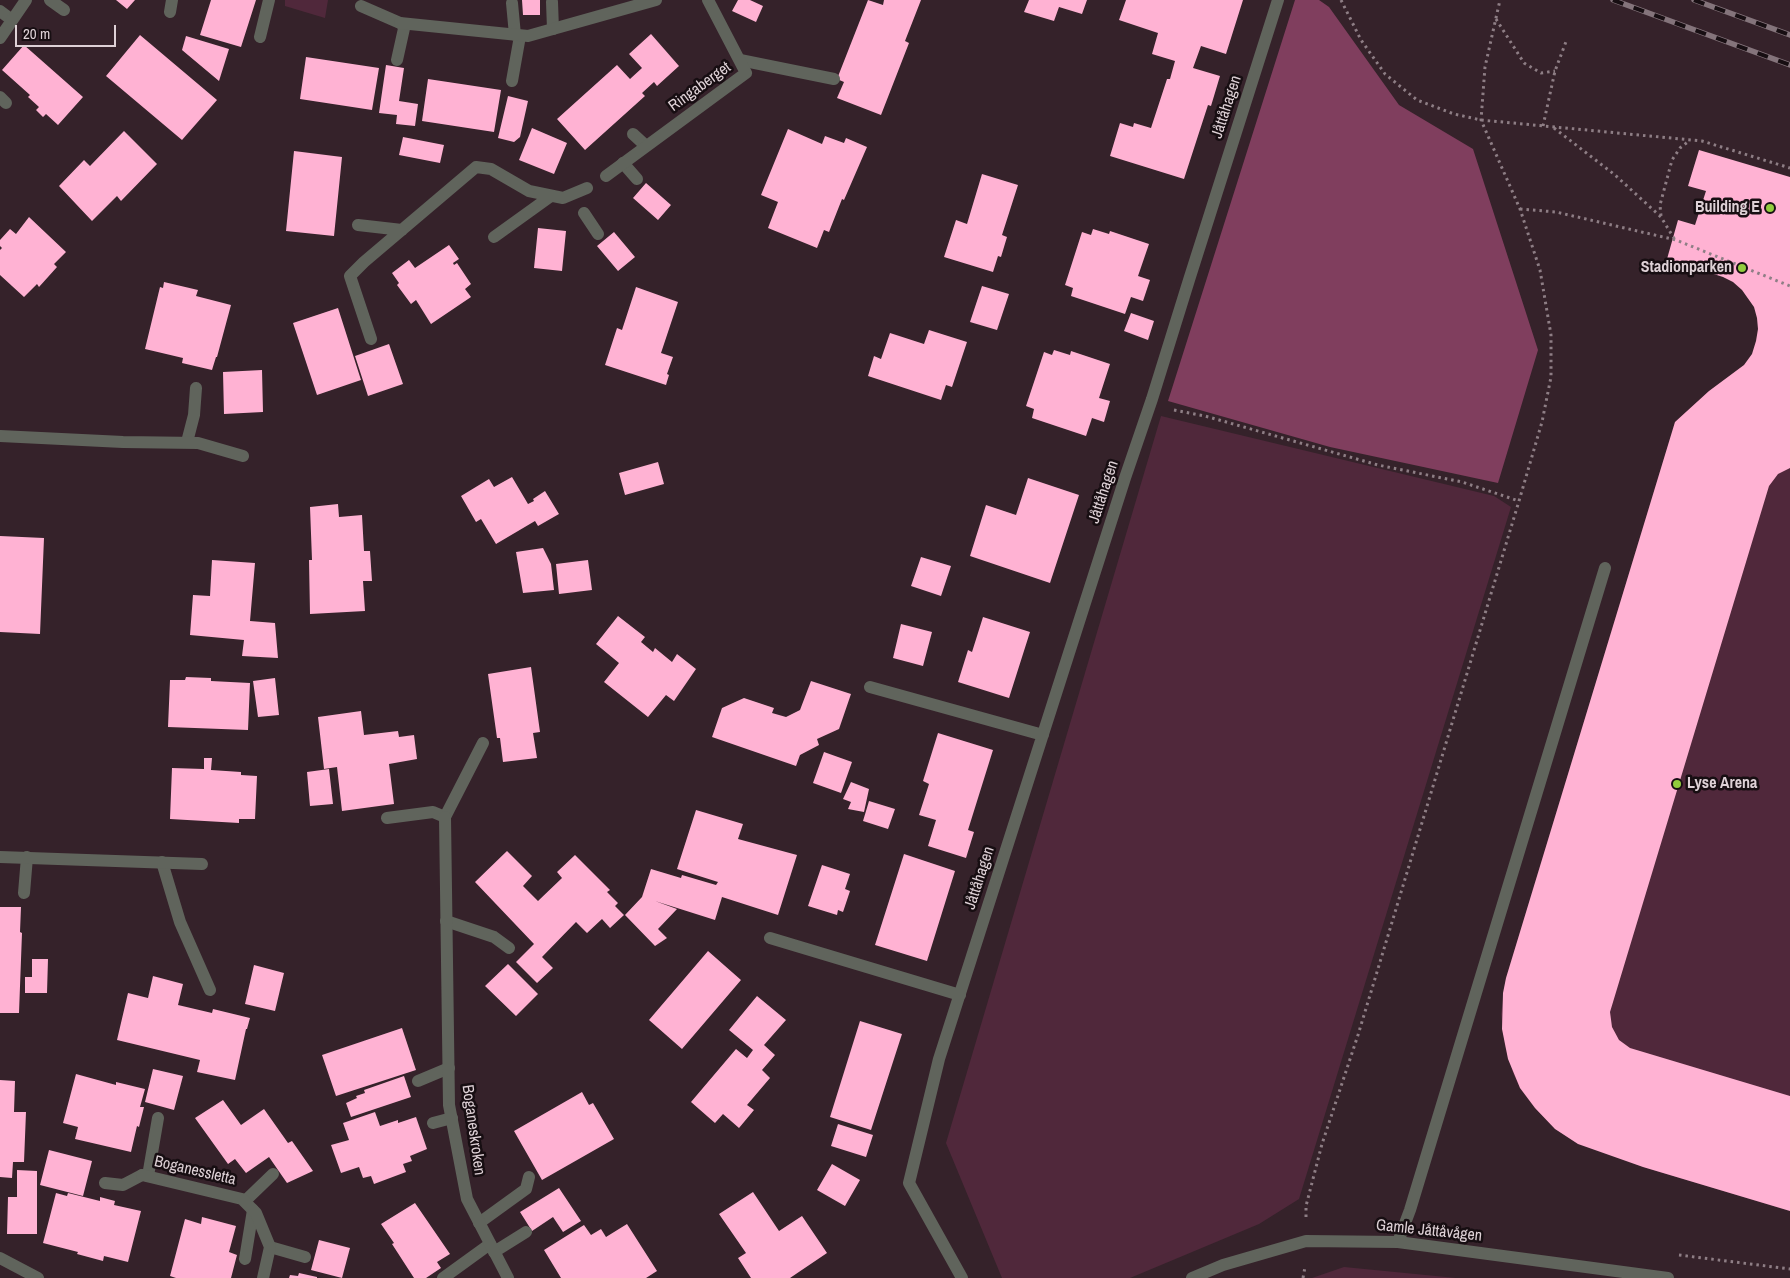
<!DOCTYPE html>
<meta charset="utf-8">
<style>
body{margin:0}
#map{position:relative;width:1790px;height:1278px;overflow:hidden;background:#35222a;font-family:"Archivo Narrow",sans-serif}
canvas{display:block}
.scale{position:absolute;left:15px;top:25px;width:101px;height:22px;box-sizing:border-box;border:2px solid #ded1d6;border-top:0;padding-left:6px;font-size:15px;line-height:18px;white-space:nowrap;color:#ded1d6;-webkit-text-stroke:4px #170e12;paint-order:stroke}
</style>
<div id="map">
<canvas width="1790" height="1278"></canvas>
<div class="scale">20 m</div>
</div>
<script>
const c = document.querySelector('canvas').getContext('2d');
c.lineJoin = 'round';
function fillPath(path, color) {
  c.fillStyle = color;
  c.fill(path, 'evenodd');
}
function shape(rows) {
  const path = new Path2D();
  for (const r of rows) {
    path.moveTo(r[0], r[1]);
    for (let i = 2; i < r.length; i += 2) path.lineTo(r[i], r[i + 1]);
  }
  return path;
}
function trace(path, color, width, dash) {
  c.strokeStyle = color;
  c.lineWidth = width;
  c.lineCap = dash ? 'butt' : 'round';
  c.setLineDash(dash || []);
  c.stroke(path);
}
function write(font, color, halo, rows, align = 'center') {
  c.font = font + ' "Archivo Narrow",sans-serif';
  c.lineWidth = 5;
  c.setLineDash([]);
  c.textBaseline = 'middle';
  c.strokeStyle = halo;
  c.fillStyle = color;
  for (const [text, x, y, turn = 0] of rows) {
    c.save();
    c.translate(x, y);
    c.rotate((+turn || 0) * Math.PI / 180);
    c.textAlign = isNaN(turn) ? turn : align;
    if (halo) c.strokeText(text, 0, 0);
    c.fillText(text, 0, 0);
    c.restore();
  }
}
fillPath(shape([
 [285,0,328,0,325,18,285,6],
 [1790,358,1790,1211,1643,1167,1555,1129,1535,1108,1520,1088,1513,1073,1505,1046,1501,1014,1506,978,1675,422,1709,391,1732,375],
 [1161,416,1494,496,1511,507,1299,1199,1259,1224,1130,1278,1002,1278,946,1143],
 [1344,1267,1456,1278,1312,1278]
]), '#50283b');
fillPath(shape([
 [1295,0,1319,0,1329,7,1399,105,1473,149,1538,350,1498,483,1330,447,1168,401]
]), '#803e5e');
fillPath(shape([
 [116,0,135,0,127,9],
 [211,0,256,0,241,47,200,35],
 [522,0,540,0,540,15,523,15],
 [738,0,750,0,763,6,756,22,732,11],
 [868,0,883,5,884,0,921,0,905,41,909,43,881,115,837,98,844,82,837,79],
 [1029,0,1087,0,1082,14,1059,7,1054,21,1024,12],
 [1126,0,1243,0,1226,54,1201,46,1193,68,1220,76,1211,106,1208,105,1184,179,1110,156,1120,123,1133,127,1134,123,1151,128,1167,79,1170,79,1175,61,1152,54,1158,33,1119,20],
 [651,34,679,66,657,86,654,82,642,93,645,96,585,150,557,119,617,65,630,79,642,68,629,54],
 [140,35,217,100,182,140,106,76],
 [186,36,229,49,219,81,182,50],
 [24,45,83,97,58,125,46,114,43,117,36,110,39,107,28,97,30,95,2,70],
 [306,57,379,68,372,110,300,99],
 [386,65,404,68,399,101,418,104,415,126,396,124,397,115,379,113],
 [428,79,501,90,494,132,422,121],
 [508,96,528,101,520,137,514,142,498,138],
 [532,128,567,143,554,174,519,160],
 [788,129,822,144,825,136,844,143,846,138,867,147,844,200,842,199,829,232,824,230,817,248,768,228,778,202,761,195],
 [124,131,157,164,121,201,117,196,92,221,59,186,84,160,90,166],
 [403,137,444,145,440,163,399,155],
 [1699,150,1790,177,1790,468,1778,474,1769,486,1610,1012,1612,1027,1619,1040,1630,1048,1790,1096,1790,1211,1643,1167,1578,1144,1555,1129,1535,1108,1520,1088,1508,1059,1502,1029,1503,993,1506,978,1675,422,1709,391,1744,365,1752,354,1756,341,1758,329,1757,318,1754,307,1742,290,1733,282,1723,277,1667,259,1678,220,1695,225,1706,191,1688,186],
 [294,151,342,157,334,236,286,231],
 [982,174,1018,185,1002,235,1007,237,1001,257,998,256,993,272,944,257,956,220,967,224],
 [646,183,671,205,658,220,633,198],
 [29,217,66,252,54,264,57,267,39,287,37,284,24,297,0,275,0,250,2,248,0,246,0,240,10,229,16,234],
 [538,228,566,231,562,271,534,268],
 [1093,229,1109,234,1110,231,1149,244,1138,276,1150,280,1143,301,1131,297,1125,314,1071,296,1073,288,1065,285,1082,232,1091,235],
 [614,232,635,257,618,271,597,246],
 [449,245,459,259,453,263,454,265,457,263,471,284,465,289,471,297,431,324,416,300,411,304,397,285,399,283,392,273,409,260,415,268],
 [164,282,198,290,196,296,231,305,217,357,216,357,212,370,182,363,183,358,145,349,160,287,163,288],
 [982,286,1009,294,997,330,970,322],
 [636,287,678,302,661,353,673,357,667,374,669,375,666,385,605,365,617,328,622,330],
 [338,308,361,380,317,395,293,323],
 [1131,313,1154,321,1148,340,1124,331],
 [929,330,967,342,952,387,946,385,941,400,868,376,874,356,881,359,890,333,924,344],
 [389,344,403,384,368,396,355,356],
 [1054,350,1070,355,1071,351,1110,364,1099,398,1110,401,1104,422,1092,418,1086,436,1032,418,1034,409,1026,406,1044,352,1052,355],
 [262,370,263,412,224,414,223,372],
 [658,462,664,484,625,495,619,473],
 [512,477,528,504,534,501,533,499,545,491,559,514,538,526,535,521,496,544,481,519,476,522,461,496,489,479,494,487],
 [1028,478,1079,495,1050,583,970,556,986,505,1016,515],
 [338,504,339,517,362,515,364,551,370,551,372,581,363,581,365,611,310,614,309,560,312,560,310,507],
 [0,536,44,538,40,634,0,632],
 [543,548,551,564,554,590,523,593,516,552],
 [921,557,951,566,941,596,911,586],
 [212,560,255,563,250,621,275,623,278,658,242,656,244,640,190,635,193,595,210,596],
 [588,560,592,590,559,594,556,564],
 [618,616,645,637,641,642,653,652,655,648,672,662,677,654,696,669,674,701,666,695,648,717,604,682,619,663,596,644],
 [983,617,1030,632,1009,698,958,682,968,650,972,652],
 [901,624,932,632,923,666,893,658],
 [531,667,540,732,533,733,537,758,503,762,500,738,497,738,488,674],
 [186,677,211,678,211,681,250,683,248,730,168,727,170,680,185,680],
 [275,678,279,715,258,717,253,681],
 [811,681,851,694,839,729,817,739,819,745,800,755,796,766,712,737,722,708,744,698,774,708,772,713,786,717,800,710],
 [361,711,364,735,398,731,399,737,414,735,417,759,389,764,394,804,342,811,337,767,324,769,318,717],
 [938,733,993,750,968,830,974,832,966,858,928,846,936,820,919,815,929,784,923,781],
 [824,752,852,762,841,793,813,783],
 [204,758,212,758,211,770,241,772,241,775,257,776,255,819,239,819,239,823,170,819,172,768,204,769],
 [329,769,333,804,310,806,307,772],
 [851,782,869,789,864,812,848,809,851,802,843,799],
 [869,801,895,809,888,829,863,821],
 [696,810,743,824,738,839,797,855,778,915,722,897,715,920,655,901,677,909,658,929,667,938,655,946,625,915,642,897,651,869,681,878,682,875,716,885,718,882,677,869],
 [507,851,532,876,523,886,538,901,562,878,557,872,575,855,610,890,607,892,618,903,615,906,624,915,610,928,602,919,587,933,576,922,542,957,553,968,537,983,516,962,534,944,475,882],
 [904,854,955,871,927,961,875,945],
 [822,865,850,874,845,889,850,891,843,912,838,910,837,915,808,906],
 [0,907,21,907,20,932,22,933,19,1013,0,1013],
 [708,951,741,980,682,1049,649,1020],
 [32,959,48,959,47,993,25,993,25,977,32,977],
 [508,964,538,994,516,1016,485,986],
 [254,965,284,973,275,1011,245,1004],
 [153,976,183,984,178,1005,212,1013,213,1009,250,1018,247,1029,246,1029,235,1080,197,1072,200,1060,117,1040,128,993,148,998],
 [757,996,786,1020,764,1045,775,1055,762,1070,770,1078,747,1105,754,1110,739,1128,723,1114,715,1123,691,1102,736,1049,747,1058,753,1050,729,1030],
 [860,1021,902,1034,871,1130,830,1117],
 [402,1028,416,1070,336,1096,322,1055],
 [153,1069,183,1076,174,1110,145,1102],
 [76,1074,116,1085,116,1082,145,1089,140,1107,144,1107,139,1127,137,1126,131,1152,75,1139,78,1127,63,1123],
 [404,1076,411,1097,351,1117,346,1103,357,1098,356,1096,365,1093,364,1090],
 [0,1080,15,1081,14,1112,26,1112,24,1162,13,1162,12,1178,0,1177],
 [582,1092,589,1105,593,1103,614,1139,542,1180,514,1131],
 [223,1100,241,1125,264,1109,288,1143,292,1141,313,1171,287,1183,269,1157,246,1173,235,1159,228,1164,195,1118],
 [375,1112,380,1126,398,1120,398,1123,416,1117,427,1149,410,1156,412,1161,403,1164,406,1172,374,1184,371,1176,363,1178,359,1167,341,1173,331,1145,349,1140,343,1123],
 [838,1124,873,1135,866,1157,831,1146],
 [49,1150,92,1161,83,1196,40,1185],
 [832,1164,860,1180,845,1206,817,1190],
 [17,1170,37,1171,37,1234,7,1234,8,1197,17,1197],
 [559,1188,581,1221,563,1232,553,1217,532,1231,520,1212],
 [753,1192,779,1231,802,1216,827,1253,790,1278,751,1278,738,1258,746,1253,719,1214],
 [56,1193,67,1196,68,1193,100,1201,100,1197,115,1201,114,1205,141,1211,128,1262,104,1256,103,1261,77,1254,78,1252,43,1243],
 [415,1203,450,1254,437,1262,441,1268,426,1278,414,1278,392,1244,394,1243,381,1224],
 [202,1217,236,1226,229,1252,237,1255,231,1278,176,1278,170,1276,185,1219,201,1224],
 [627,1224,657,1271,646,1278,561,1278,544,1250,584,1225,591,1235,601,1229,606,1237],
 [319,1240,350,1248,342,1278,311,1270],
 [299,1273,317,1277,317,1278,289,1278,290,1275,298,1276]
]), '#ffb2d3');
trace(shape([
 [1341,0,1361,40,1385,74,1417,100,1454,114,1481,120,1702,141,1790,168],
 [1496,19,1524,63,1541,73,1555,71],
 [1543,126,1555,71,1567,39],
 [1554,128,1615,175,1661,217,1675,240],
 [1520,209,1556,212,1676,240,1790,286],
 [1661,216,1660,205,1672,160,1680,148,1689,141],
 [1174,410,1205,416,1378,465,1462,482,1519,501],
 [1306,1217,1306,1206,1322,1144,1358,1035,1519,501,1542,422,1551,377,1551,335,1540,270,1520,209,1481,120,1485,67,1500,0],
 [1679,1255,1790,1269],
 [1303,1278,1305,1267]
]), '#8e7e85', 3, [2.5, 4]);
trace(shape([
 [50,0,64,10],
 [552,2,553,29],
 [512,3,515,35],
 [361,6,400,23],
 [0,11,12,20],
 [170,12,172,0],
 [260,37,269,0],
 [397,60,405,24],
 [740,60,834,79],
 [512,81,520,36],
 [0,97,6,103],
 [633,134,646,146],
 [623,163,637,179],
 [584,213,598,234],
 [358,225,402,230],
 [494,237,551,196],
 [371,339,350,276,364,262,476,167,491,169,529,191,563,198,587,188],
 [187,442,194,415,196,388],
 [387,818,433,812,445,817,483,743],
 [162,862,180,922,210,990],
 [24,893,27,857],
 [446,921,494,937,509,948],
 [418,1081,449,1068],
 [433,1123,452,1118],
 [148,1176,158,1118],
 [105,1183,123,1185,142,1175],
 [245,1201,273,1174],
 [479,1223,526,1189,529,1177],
 [1398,1242,1410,1210,1605,568],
 [270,1247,305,1257],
 [494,1252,526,1232],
 [245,1259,253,1210],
 [443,1278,490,1244]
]), '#60645c', 12);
trace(shape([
 [400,23,528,36,656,0],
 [0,38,26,0],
 [606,176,746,73,708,0],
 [0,436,123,442,198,443,243,456],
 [870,687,1043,735],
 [445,817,449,1105,467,1199,508,1278],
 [0,857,202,864],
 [770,938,960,995],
 [142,1175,242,1199,256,1213,270,1247,263,1278],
 [0,1258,38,1278],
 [962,1278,909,1183,939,1059,1125,478,1152,399,1189,280,1278,0],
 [1192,1278,1223,1265,1306,1241,1398,1242,1668,1278]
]), '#60645c', 12);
const rail = shape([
 [1613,0,1790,65],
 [1694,0,1790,35]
]);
trace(rail, '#84747b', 5.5);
trace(rail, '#170e12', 4, [11]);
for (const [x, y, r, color] of [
 [1770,208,5,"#92cd3e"],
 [1742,268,5,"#92cd3e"],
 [1677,784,5,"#92cd3e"]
]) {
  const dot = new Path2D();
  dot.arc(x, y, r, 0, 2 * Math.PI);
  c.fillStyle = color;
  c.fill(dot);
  trace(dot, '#170e12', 2);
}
write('16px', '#ded1d6', '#170e12', [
 ["Ringaberget",700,87,-36],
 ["Jåttåhagen",1227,107,-72],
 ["Jåttåhagen",1104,492,-72],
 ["Jåttåhagen",980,878,-72],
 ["Boganeskroken",473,1130,82],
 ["Boganessletta",195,1171,13],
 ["Gamle Jåttåvågen",1429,1231,6]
]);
write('bold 16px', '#ded1d6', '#170e12', [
 ["Building E",1760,208],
 ["Stadionparken",1732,268],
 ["Lyse Arena",1687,784,"left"]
], 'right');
</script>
